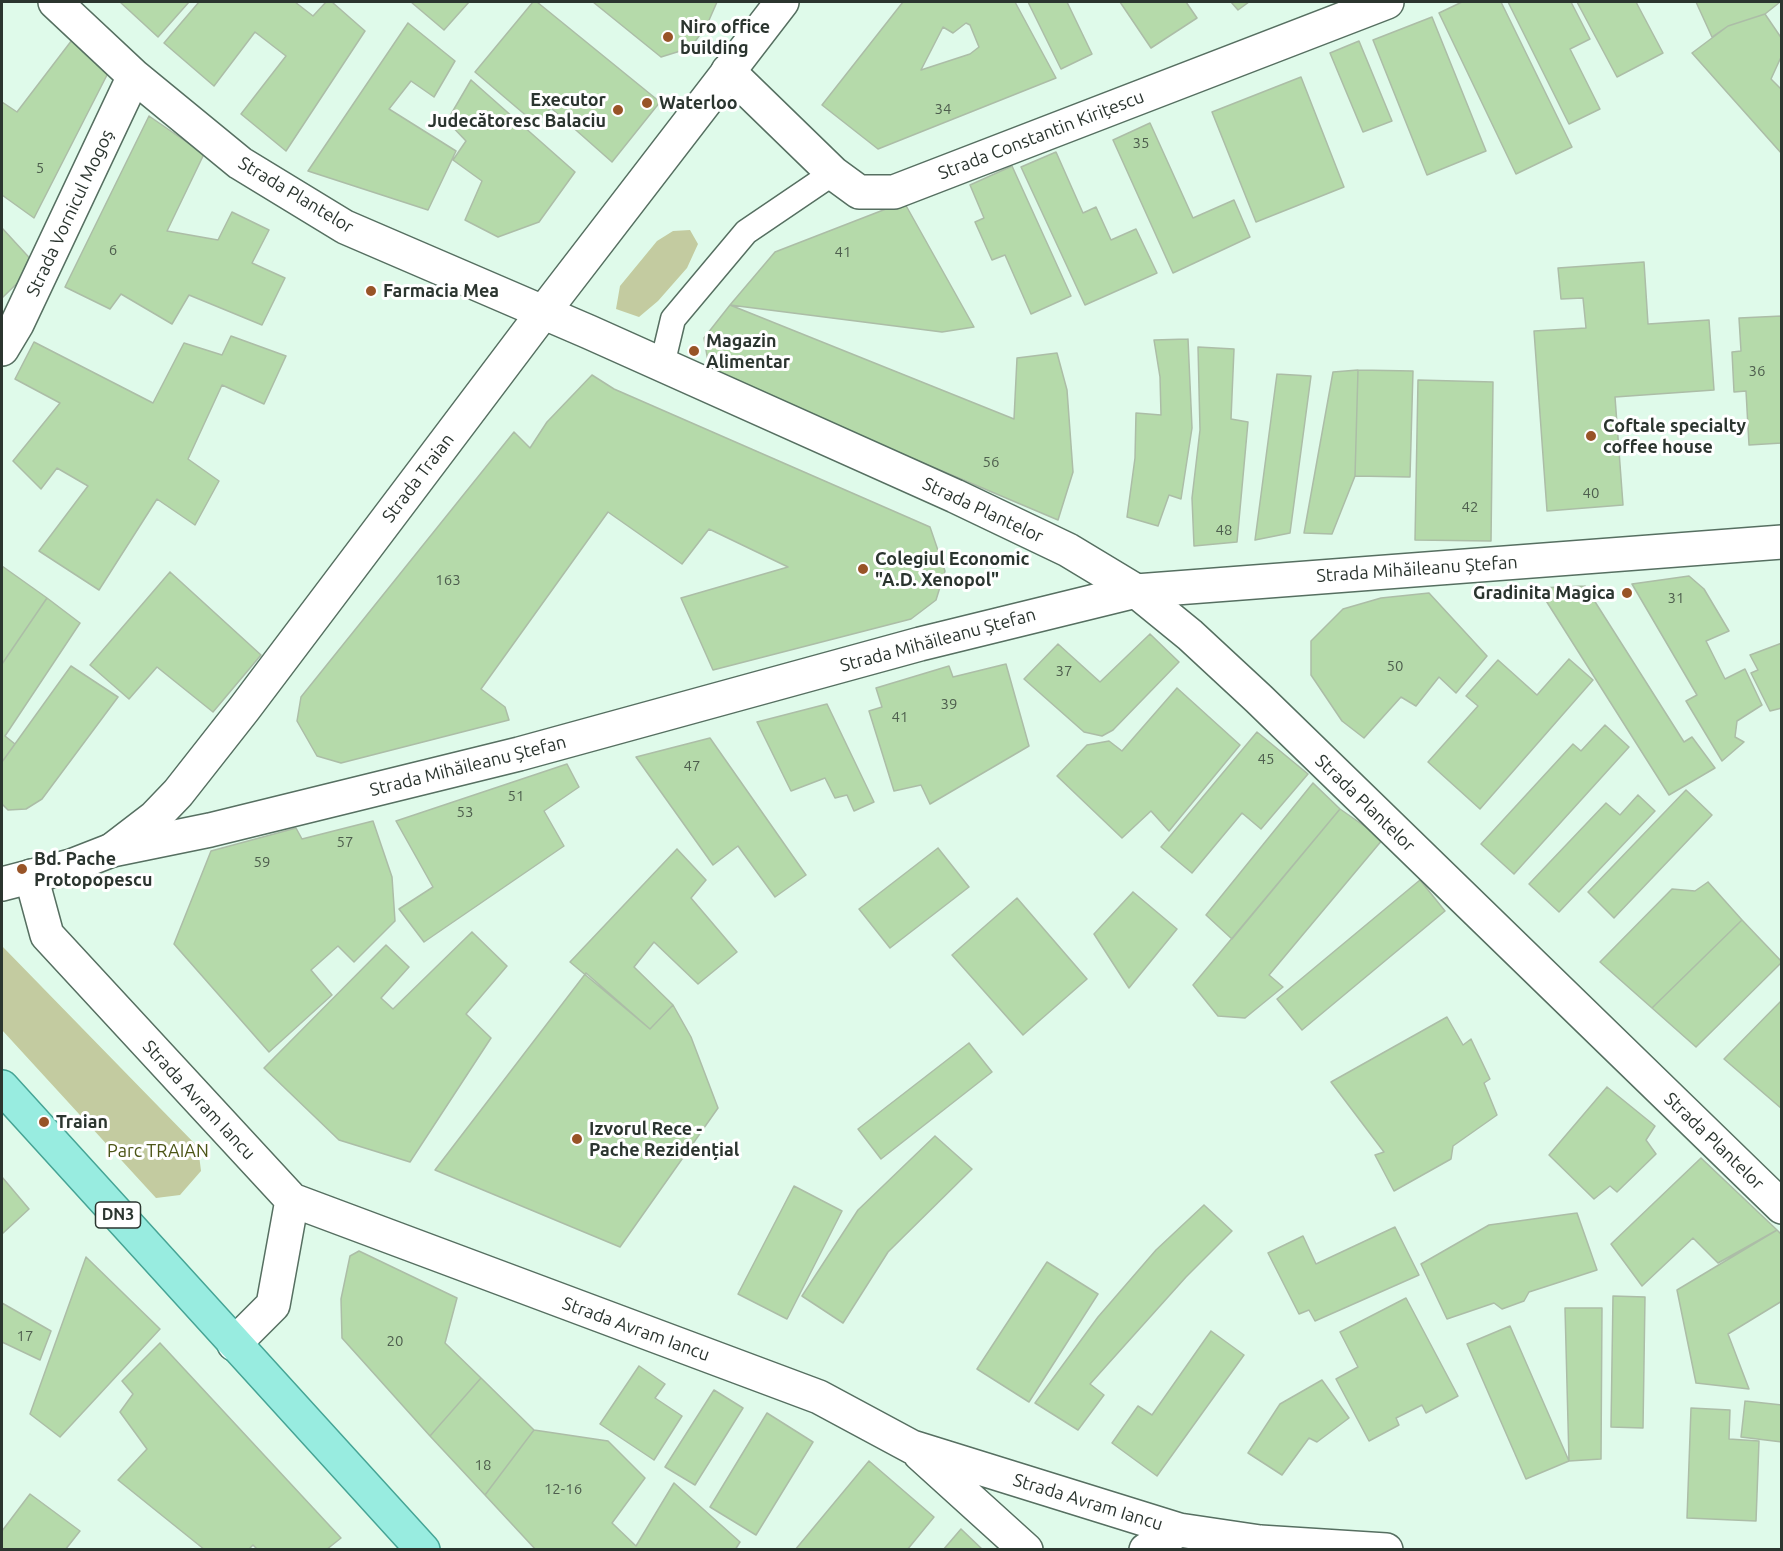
<!DOCTYPE html>
<meta charset="utf-8">
<style>
body{margin:0}
#map{position:relative;width:1783px;height:1551px;overflow:hidden;background:#dffaea;font-family:Ubuntu,sans-serif}
canvas{display:block}
.frame{position:absolute;inset:0;border:3px solid #2b352f;pointer-events:none}
</style>
<div id="map">
<canvas width="1783" height="1551"></canvas>
<div class="frame"></div>
</div>
<script>
const c = document.querySelector('canvas').getContext('2d');
c.lineJoin = 'round';
function fillPath(path, color) {
  c.fillStyle = color;
  c.fill(path, 'evenodd');
}
function shape(rows) {
  const path = new Path2D();
  for (const r of rows) {
    path.moveTo(r[0], r[1]);
    for (let i = 2; i < r.length; i += 2) path.lineTo(r[i], r[i + 1]);
  }
  return path;
}
function trace(path, color, width, dash) {
  c.strokeStyle = color;
  c.lineWidth = width;
  c.lineCap = dash ? 'butt' : 'round';
  c.setLineDash(dash || []);
  c.stroke(path);
}
function write(font, color, halo, rows, align = 'center') {
  c.font = font + ' Ubuntu,sans-serif';
  c.lineWidth = 6;
  c.setLineDash([]);
  c.textBaseline = 'middle';
  c.strokeStyle = halo;
  c.fillStyle = color;
  for (const [text, x, y, turn = 0] of rows) {
    c.save();
    c.translate(x, y);
    c.rotate((+turn || 0) * Math.PI / 180);
    c.textAlign = isNaN(turn) ? turn : align;
    if (halo) c.strokeText(text, 0, 0);
    c.fillText(text, 0, 0);
    c.restore();
  }
}
fillPath(shape([
 [690,230,698,244,687,268,658,301,639,317,616,309,620,286,657,241,673,231],
 [2,946,198,1147,201,1171,180,1195,156,1198,2,1030]
]), '#c3cba0');
const building = shape([
 [120,2,189,2,158,37,120,2],
 [199,2,295,2,313,16,326,2,332,2,365,31,286,151,241,114,286,56,255,32,214,86,164,43,199,2],
 [411,2,469,2,444,30,411,2],
 [533,2,537,2,660,102,612,162,551,108,536,124,475,72,533,2],
 [593,2,717,2,706,27,690,48,661,57,593,2],
 [903,2,1015,2,1056,78,878,149,822,105,903,2],
 [966,23,970,25,979,47,970,54,921,70,943,27,953,33,966,23],
 [1028,2,1067,2,1092,54,1061,69,1028,2],
 [1120,2,1186,2,1197,18,1151,48,1120,2],
 [1231,2,1249,2,1238,10,1231,2],
 [1462,2,1501,2,1572,147,1516,174,1439,13,1462,2],
 [1508,2,1571,2,1590,39,1570,49,1600,109,1569,124,1508,2],
 [1577,2,1636,2,1663,53,1617,77,1577,2],
 [1696,2,1780,2,1765,14,1728,26,1712,37,1696,2],
 [1765,14,1782,39,1782,55,1771,79,1782,90,1782,154,1692,53,1728,26,1765,14],
 [1432,17,1486,151,1427,175,1373,40,1432,17],
 [408,23,455,61,434,97,411,81,389,109,456,151,428,210,308,171,408,23],
 [72,40,108,73,34,218,2,195,2,102,17,112,72,40],
 [1359,41,1392,121,1363,132,1330,53,1359,41],
 [1301,77,1344,187,1256,222,1212,112,1301,77],
 [471,80,575,172,539,222,498,237,465,220,482,181,453,160,466,141,447,121,471,80],
 [149,116,204,154,167,231,218,240,232,212,269,230,252,263,285,278,262,325,189,295,172,324,121,294,110,309,65,287,149,116],
 [1150,123,1193,218,1234,200,1250,237,1173,273,1113,140,1150,123],
 [1056,152,1083,213,1096,207,1111,240,1136,229,1157,273,1085,305,1021,167,1056,152],
 [1012,166,1071,296,1031,314,1005,255,992,260,975,222,984,218,970,185,1012,166],
 [904,202,974,327,942,332,730,305,775,252,904,202],
 [2,228,36,265,2,298,2,228],
 [1644,262,1648,324,1709,320,1714,390,1615,397,1623,505,1547,511,1534,331,1586,328,1583,298,1561,299,1558,268,1644,262],
 [730,305,1014,419,1017,358,1057,353,1067,390,1073,472,1058,520,725,379,708,362,704,338,730,305],
 [1782,316,1782,443,1749,445,1746,391,1734,392,1732,352,1741,351,1739,318,1782,316],
 [231,336,286,356,264,404,222,385,188,459,219,481,195,525,157,499,99,590,39,551,88,486,57,468,41,489,13,461,60,403,15,379,34,342,153,403,184,343,222,355,231,336],
 [1188,339,1192,428,1181,499,1169,495,1158,526,1127,517,1135,458,1136,413,1161,415,1160,377,1154,340,1188,339],
 [1198,347,1234,349,1231,419,1248,422,1237,542,1194,546,1192,498,1200,430,1198,347],
 [1358,370,1413,371,1410,477,1355,476,1358,370],
 [1358,370,1355,476,1332,534,1304,533,1333,372,1358,370],
 [1277,374,1311,376,1290,533,1255,540,1277,374],
 [592,375,614,389,930,527,945,571,936,600,911,619,713,670,681,598,788,567,709,529,682,564,608,512,481,689,505,707,509,720,341,763,317,756,297,721,301,697,514,432,530,448,547,422,592,375],
 [1418,380,1493,382,1491,541,1415,540,1418,380],
 [2,566,47,598,2,664,2,566],
 [170,572,261,655,213,712,157,667,129,699,90,665,170,572],
 [1689,576,1704,589,1729,631,1706,641,1725,679,1745,669,1762,705,1737,721,1735,737,1744,742,1722,761,1686,701,1697,695,1632,584,1689,576],
 [1585,586,1684,742,1692,737,1715,768,1669,795,1538,588,1585,586],
 [1429,593,1487,656,1456,693,1439,677,1416,706,1401,697,1364,738,1342,721,1311,675,1311,641,1343,609,1381,598,1429,593],
 [47,598,80,623,5,736,15,744,2,762,2,664,47,598],
 [1150,634,1179,662,1113,730,1102,736,1084,732,1024,679,1058,644,1100,682,1150,634],
 [1782,643,1782,708,1770,711,1751,673,1758,670,1750,655,1782,643],
 [1569,659,1593,680,1480,809,1428,762,1478,706,1466,696,1498,660,1537,695,1569,659],
 [1006,664,1029,746,930,804,921,785,894,791,869,711,882,707,876,688,949,666,953,677,1006,664],
 [71,666,118,697,42,799,26,809,8,810,2,804,2,762,71,666],
 [1177,688,1240,745,1169,831,1151,811,1122,838,1057,776,1087,745,1109,741,1122,751,1177,688],
 [827,704,874,802,854,811,847,795,835,798,825,778,791,791,757,722,827,704],
 [1605,725,1629,747,1514,874,1481,844,1573,744,1581,751,1605,725],
 [1257,732,1308,774,1261,829,1242,813,1192,873,1161,847,1257,732],
 [710,738,806,875,775,897,738,846,713,865,636,757,710,738],
 [567,764,579,787,544,811,564,846,424,942,399,909,433,887,396,821,567,764],
 [1313,783,1340,809,1232,939,1206,915,1313,783],
 [1686,790,1712,815,1614,918,1588,892,1686,790],
 [1638,795,1655,811,1559,912,1529,884,1606,803,1620,815,1638,795],
 [1340,809,1383,839,1269,975,1283,987,1245,1018,1218,1016,1193,985,1340,809],
 [373,821,392,877,395,921,354,962,338,946,311,970,332,995,269,1052,174,944,211,851,296,828,302,839,373,821],
 [938,848,969,887,890,948,859,909,938,848],
 [677,849,706,880,691,898,737,952,698,984,654,942,634,967,673,1005,650,1029,570,962,677,849],
 [1420,880,1445,911,1302,1030,1277,999,1420,880],
 [1708,882,1742,920,1652,1008,1600,962,1672,889,1695,891,1708,882],
 [1133,892,1177,929,1129,988,1094,934,1133,892],
 [1017,898,1087,979,1023,1035,952,955,1017,898],
 [1742,920,1782,962,1696,1047,1652,1008,1742,920],
 [472,932,507,966,466,1014,491,1038,410,1162,339,1140,264,1068,386,945,409,967,381,998,393,1009,472,932],
 [586,973,650,1029,673,1005,691,1037,718,1108,620,1247,435,1170,586,973],
 [1782,1000,1782,1109,1724,1059,1782,1000],
 [1447,1017,1463,1045,1471,1039,1490,1079,1484,1083,1497,1115,1453,1146,1451,1159,1394,1191,1375,1155,1384,1152,1331,1082,1447,1017],
 [969,1043,992,1072,881,1159,858,1129,969,1043],
 [1607,1087,1655,1126,1646,1140,1656,1154,1617,1192,1610,1186,1594,1199,1549,1155,1607,1087],
 [935,1136,972,1169,888,1252,843,1323,802,1296,858,1210,935,1136],
 [1701,1158,1777,1230,1718,1263,1693,1238,1642,1286,1611,1244,1701,1158],
 [2,1177,29,1209,2,1234,2,1177],
 [794,1186,842,1211,787,1319,738,1294,794,1186],
 [1204,1205,1232,1231,1186,1277,1090,1384,1104,1395,1078,1430,1035,1403,1098,1317,1156,1250,1204,1205],
 [1577,1213,1597,1270,1529,1292,1524,1301,1502,1309,1494,1303,1447,1319,1421,1264,1489,1225,1577,1213],
 [1395,1227,1419,1275,1315,1321,1309,1310,1299,1314,1268,1253,1303,1236,1316,1264,1395,1227],
 [1777,1230,1782,1235,1782,1301,1728,1334,1749,1389,1696,1383,1677,1290,1777,1230],
 [359,1251,457,1298,445,1343,481,1378,430,1436,342,1338,341,1299,350,1256,359,1251],
 [86,1257,160,1329,60,1437,30,1414,86,1257],
 [1047,1262,1098,1294,1029,1402,977,1369,1047,1262],
 [1613,1296,1645,1297,1643,1428,1611,1427,1613,1296],
 [1406,1298,1458,1396,1426,1413,1422,1405,1396,1418,1399,1425,1369,1441,1336,1379,1358,1367,1340,1332,1406,1298],
 [2,1303,51,1331,40,1360,2,1342,2,1303],
 [1565,1308,1602,1308,1601,1459,1569,1461,1565,1308],
 [1510,1326,1569,1461,1526,1479,1467,1344,1510,1326],
 [1211,1331,1244,1355,1157,1476,1112,1443,1138,1406,1152,1415,1211,1331],
 [160,1343,341,1538,326,1550,258,1550,253,1545,248,1550,205,1550,118,1480,147,1449,120,1412,133,1394,122,1381,160,1343],
 [639,1366,665,1384,655,1398,682,1416,654,1460,600,1424,639,1366],
 [481,1378,534,1430,485,1495,430,1436,481,1378],
 [1322,1380,1349,1418,1317,1442,1309,1438,1282,1475,1248,1453,1280,1404,1322,1380],
 [714,1390,743,1408,695,1485,665,1467,714,1390],
 [1745,1401,1782,1405,1782,1442,1741,1437,1745,1401],
 [1691,1408,1730,1410,1729,1439,1759,1441,1756,1521,1687,1518,1691,1408],
 [767,1413,813,1442,756,1535,710,1507,767,1413],
 [534,1430,608,1441,645,1478,612,1523,636,1546,674,1483,740,1542,735,1550,536,1550,485,1495,534,1430],
 [869,1461,934,1517,907,1550,795,1550,869,1461],
 [30,1494,80,1531,65,1550,2,1550,2,1531,30,1494],
 [961,1529,983,1550,943,1550,961,1529]
]);
fillPath(building, '#b5daaa');
trace(building, '#acbda7', 1.5);
const lane = shape([
 [662,365,673,319,746,232,833,173]
]);
const street = shape([
 [55,2,134,76,240,163,345,227,589,332,955,496,1068,550,1136,591,1190,635,1259,699,1782,1207],
 [728,71,833,173,859,192,894,192,1387,2],
 [2,349,17,324,134,76],
 [112,850,210,830,519,754,920,644,1136,591,1782,542],
 [31,876,47,935,292,1200,819,1397,912,1447,1179,1530,1260,1542,1386,1550],
 [234,1344,273,1305,292,1200],
 [920,1454,1026,1550],
 [1146,1550,1179,1530]
]);
const secondary = shape([
 [2,884,71,866,112,850,155,817,178,793,244,709,542,314,782,2]
]);
const primary = shape([
 [2,1087,423,1550]
]);
trace(lane, '#566f61', 27);
trace(street, '#566f61', 36);
trace(secondary, '#566f61', 36);
trace(primary, '#46a495', 36);
trace(lane, '#fff', 24);
trace(street, '#fff', 33);
trace(secondary, '#fff', 33);
trace(primary, '#98ece0', 33);
for (const [x, y, r, color] of [
 [668,37,6,"#985427"],
 [647,103,6,"#985427"],
 [618,110,6,"#985427"],
 [371,291,6,"#985427"],
 [694,351,6,"#985427"],
 [1591,436,6,"#985427"],
 [863,569,6,"#985427"],
 [1627,593,6,"#985427"],
 [22,869,6,"#985427"],
 [44,1122,6,"#985427"],
 [577,1139,6,"#985427"]
]) {
  const dot = new Path2D();
  dot.arc(x, y, r, 0, 2 * Math.PI);
  c.fillStyle = color;
  c.fill(dot);
  trace(dot, '#fff', 2);
}
write('15px', '#4e5e4e', null, [
 ["34",943,109],
 ["35",1141,143],
 ["5",40,168],
 ["6",113,250],
 ["41",843,252],
 ["36",1757,371],
 ["56",991,462],
 ["40",1591,493],
 ["42",1470,507],
 ["48",1224,530],
 ["163",448,580],
 ["31",1676,598],
 ["50",1395,666],
 ["37",1064,671],
 ["39",949,704],
 ["41",900,717],
 ["45",1266,759],
 ["47",692,766],
 ["51",516,796],
 ["53",465,812],
 ["57",345,842],
 ["59",262,862],
 ["17",25,1336],
 ["20",395,1341],
 ["18",483,1465],
 ["12-16",563,1489]
]);
for (const [x, y, w] of [
 [118,1215,45]
]) {
  const box = new Path2D();
  box.roundRect(x - w / 2, y - 13, w, 26, 4.5);
  c.fillStyle = '#fff';
  c.fill(box);
  trace(box, '#2b352f', 1.5);
}
write('bold 16px', '#2b352f', null, [
 ["DN3",118,1215]
]);
write('bold 18px', '#2b352f', '#fff', [
 ["Niro office",680,27],
 ["building",680,48],
 ["Executor",606,100,"right"],
 ["Judecătoresc Balaciu",606,121,"right"],
 ["Waterloo",659,103],
 ["Farmacia Mea",383,291],
 ["Magazin",706,341],
 ["Alimentar",706,362],
 ["Coftale specialty",1603,426],
 ["coffee house",1603,447],
 ["Colegiul Economic",875,559],
 ["\"A.D. Xenopol\"",875,580],
 ["Gradinita Magica",1615,593,"right"],
 ["Bd. Pache",34,859],
 ["Protopopescu",34,880],
 ["Traian",56,1122],
 ["Izvorul Rece -",589,1129],
 ["Pache Rezidențial",589,1150]
], 'left');
write('18px', '#2b352f', '#fff', [
 ["Strada Constantin Kirițescu",1041,135,-21],
 ["Strada Plantelor",296,195,31],
 ["Strada Vornicul Mogoș",70,213,-65],
 ["Strada Traian",418,478,-53],
 ["Strada Plantelor",983,510,25],
 ["Strada Mihăileanu Ștefan",1417,569,-4],
 ["Strada Mihăileanu Ștefan",938,640,-15],
 ["Strada Mihăileanu Ștefan",468,766,-14],
 ["Strada Plantelor",1365,803,44],
 ["Strada Avram Iancu",199,1100,47],
 ["Strada Plantelor",1714,1141,44],
 ["Strada Avram Iancu",636,1329,20],
 ["Strada Avram Iancu",1088,1502,17]
]);
write('18px', '#4c5516', '#fff', [
 ["Parc TRAIAN",158,1151]
]);
</script>
